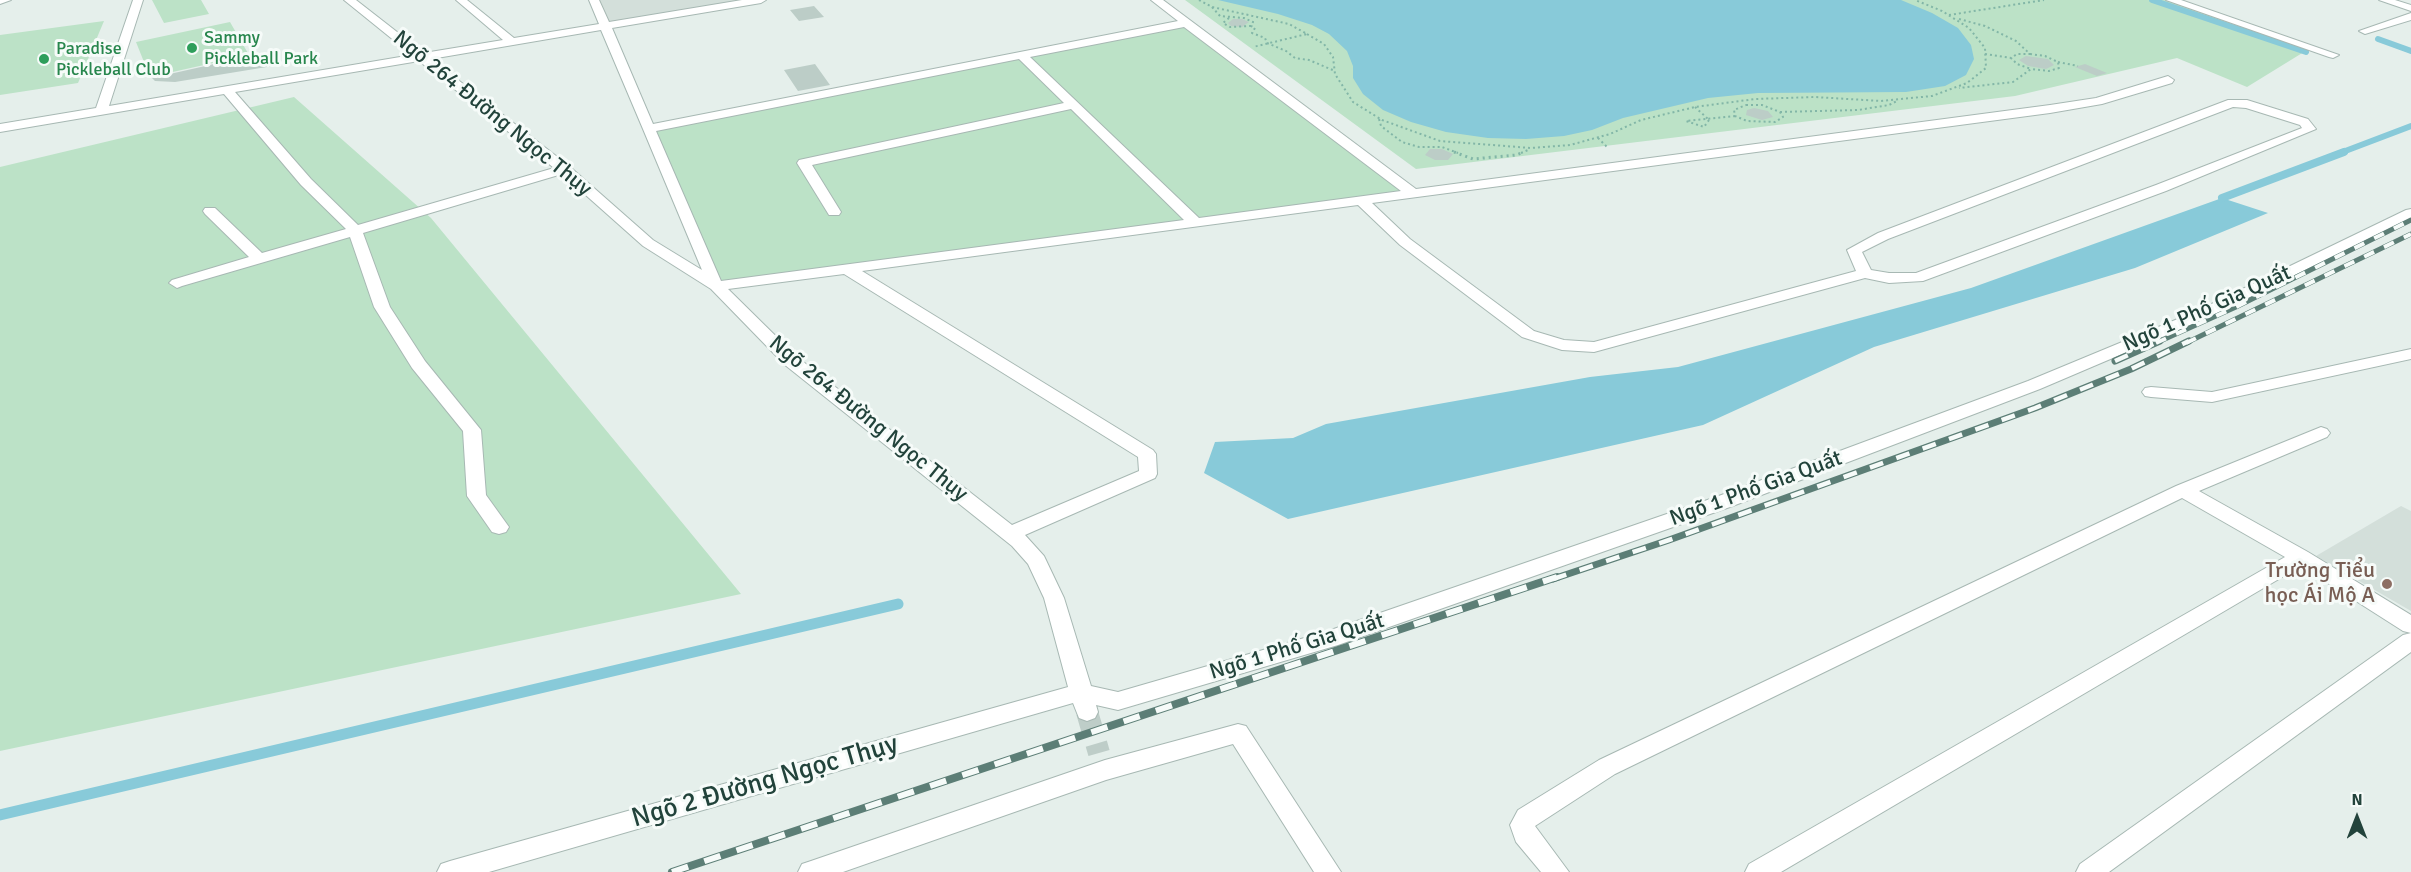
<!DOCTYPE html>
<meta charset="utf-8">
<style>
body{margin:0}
#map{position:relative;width:2411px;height:872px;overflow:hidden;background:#e5efeb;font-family:Signika,sans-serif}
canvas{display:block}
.north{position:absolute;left:2327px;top:788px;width:60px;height:60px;-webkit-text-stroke:4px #f6fbf9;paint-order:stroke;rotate:0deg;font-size:16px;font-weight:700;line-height:24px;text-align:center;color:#22433b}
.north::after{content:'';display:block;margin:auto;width:21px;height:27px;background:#22433b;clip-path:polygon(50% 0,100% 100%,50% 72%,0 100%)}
</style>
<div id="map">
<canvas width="2411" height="872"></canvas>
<div class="north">N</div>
</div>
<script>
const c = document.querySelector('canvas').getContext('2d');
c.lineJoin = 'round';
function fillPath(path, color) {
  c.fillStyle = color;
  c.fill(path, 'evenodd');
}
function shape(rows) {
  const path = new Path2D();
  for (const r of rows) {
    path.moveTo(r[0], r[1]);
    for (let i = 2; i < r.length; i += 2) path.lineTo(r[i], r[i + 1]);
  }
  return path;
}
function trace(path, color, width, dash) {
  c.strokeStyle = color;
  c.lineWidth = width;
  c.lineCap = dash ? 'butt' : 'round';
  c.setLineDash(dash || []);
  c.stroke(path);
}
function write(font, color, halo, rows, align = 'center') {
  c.font = font + ' Signika,sans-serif';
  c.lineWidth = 6;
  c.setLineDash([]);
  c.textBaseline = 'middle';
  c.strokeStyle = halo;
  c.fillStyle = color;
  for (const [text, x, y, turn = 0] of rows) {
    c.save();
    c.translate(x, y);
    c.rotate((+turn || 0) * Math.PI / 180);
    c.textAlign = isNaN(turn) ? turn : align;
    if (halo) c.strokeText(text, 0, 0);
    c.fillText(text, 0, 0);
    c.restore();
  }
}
fillPath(shape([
 [594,0,761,0,606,26],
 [2401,506,2411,511,2411,611,2316,556]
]), '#d3dfda');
fillPath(shape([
 [152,0,201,0,209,14,164,23],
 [1185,0,2171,0,2312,47,2247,87,2177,58,2015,96,1416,169],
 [104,21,78,83,0,95,0,35],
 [230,22,249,55,150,77,136,42],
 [1186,23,1413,193,716,286,649,129],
 [294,97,431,218,741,594,0,751,0,167]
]), '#bce2c7');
fillPath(shape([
 [1218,0,1901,0,1932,13,1958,28,1971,45,1974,59,1966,75,1945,86,1906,92,1758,93,1708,98,1623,118,1592,130,1564,136,1526,139,1488,138,1446,132,1411,122,1383,110,1363,94,1353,78,1353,66,1347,51,1329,34,1312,25,1278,14],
 [2222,198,2268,213,2135,268,1874,347,1703,425,1288,519,1204,473,1215,442,1293,438,1326,424,1590,377,1678,367,1971,288]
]), '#88cad9');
trace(shape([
 [2152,0,2306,52],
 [2378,39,2411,51],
 [2340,153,2411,126]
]), '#88cad9', 6);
trace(shape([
 [2222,198,2344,152]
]), '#88cad9', 8);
trace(shape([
 [0,815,898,604]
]), '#88cad9', 11);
fillPath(shape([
 [814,6,824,17,799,21,790,10],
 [1233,19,1242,19,1249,22,1242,27,1231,26,1228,23],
 [263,53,279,65,175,82,155,81,152,78],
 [2026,56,2048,59,2054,65,2046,69,2028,66,2019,60],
 [815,64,830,85,798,91,784,70],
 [2085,64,2107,73,2097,76,2075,67],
 [1754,108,1768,111,1773,117,1762,120,1746,115,1747,110],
 [1430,149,1442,149,1453,154,1448,160,1435,160,1425,155]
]), '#bccdc7');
trace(shape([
 [1087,712,1099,753]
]), '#becdc8', 22, [22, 11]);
const minor = shape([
 [0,0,11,0,0,4,0,0],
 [133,0,143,0,109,106,412,55,344,0,356,0,424,53,503,40,456,0,467,0,514,38,599,24,589,0,599,0,609,22,742,0,766,0,761,3,612,28,653,124,1178,21,1151,0,1163,0,1416,189,2050,105,2096,98,2168,76,2174,80,2172,83,2102,104,2050,113,1372,203,1410,239,1534,331,1564,340,1594,342,1856,271,1847,250,1878,233,2228,100,2247,100,2308,119,2316,129,2166,191,1923,281,1889,283,1865,278,1594,352,1562,350,1522,337,1400,245,1358,205,862,271,1153,450,1156,454,1157,474,1155,478,1025,535,1044,556,1064,598,1091,686,1118,692,1325,632,1716,497,2028,381,2197,311,2406,210,2411,209,2411,218,2209,317,2040,389,1730,507,1338,645,1118,710,1096,705,1098,712,1095,718,1087,721,1079,718,1073,703,489,872,437,872,441,864,450,861,1068,687,1044,598,1028,564,1012,546,785,365,711,289,643,246,562,174,363,233,390,307,425,361,481,430,486,495,509,527,506,532,499,534,492,532,467,496,463,431,412,368,374,307,350,237,182,286,177,288,169,283,172,280,249,257,205,214,203,211,205,208,215,208,262,253,346,229,301,185,224,94,0,132,0,124,96,108,133,0],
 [1184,27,1401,191,1199,218,1030,57,1184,27],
 [601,30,643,129,702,270,653,240,569,166,431,59,601,30],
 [1019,59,1064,103,799,160,797,163,829,215,839,215,841,212,812,165,1071,109,1184,220,721,281,656,131,1019,59],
 [419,61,554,168,358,225,311,179,235,92,419,61],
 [2233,107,2246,108,2300,125,2302,128,2156,185,1916,273,1889,273,1871,270,1862,252,1888,239,2233,107],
 [844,274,1138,457,1139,471,1012,525,797,357,728,289,844,274],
 [2166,0,2181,0,2339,55,2333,58,2329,57,2166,0],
 [2379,0,2395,0,2411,5,2411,11,2379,0],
 [2411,13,2411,20,2365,34,2359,31,2411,13],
 [2411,349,2411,359,2212,402,2151,397,2145,396,2142,392,2145,388,2151,387,2212,392,2411,349],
 [2321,427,2327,429,2330,433,2327,437,2199,491,2308,552,2411,615,2411,633,2403,631,2301,566,1781,872,1745,872,1749,864,2285,557,2182,498,1615,774,1535,826,1569,872,1541,872,1516,842,1510,825,1518,810,1599,760,2176,486,2321,427],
 [2411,633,2411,652,2109,872,2076,872,2080,864,2403,635,2411,633],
 [1238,724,1246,726,1341,872,1314,872,1233,744,1106,780,843,872,798,872,802,864,811,861,1105,760,1238,724]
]);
trace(minor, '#a7b8b3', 2);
trace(shape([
 [1199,0,1212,7,1289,24,1307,34,1253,47],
 [1212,7,1220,16,1244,18,1253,22,1251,26,1255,28,1252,33,1265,38,1267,43,1286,51,1295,58,1309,60,1335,71],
 [1949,15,2044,0],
 [1229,18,1223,23,1230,27,1251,26],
 [1959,19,1985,26,2016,41,2030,54,2017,54,2011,58,2017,64,2031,69,2013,82,1959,88],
 [1307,34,1324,44,1333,57,1335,74,1353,102,1382,120,1440,141,1531,148,1570,145,1610,134,1641,120,1695,107,1755,99,1815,97,1881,101,1932,96,1967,83,1986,68,1985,48,1969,28,1942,11,1915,0],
 [1985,54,2011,58],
 [2030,54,2045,56,2058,62,2059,68,2049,71,2031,69],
 [2058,62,2078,66],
 [1746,105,1762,105,1780,112,1783,117,1775,122,1747,121,1735,116,1734,110,1746,105],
 [1695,107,1708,119],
 [1780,112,1858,110,1889,105,1897,101],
 [1379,119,1381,126,1402,142,1419,147,1442,147,1458,153],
 [1709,120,1704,127,1686,121,1735,116],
 [1598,138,1608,148],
 [1521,153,1528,150]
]), '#82b6a7', 2, [2, 3]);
trace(shape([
 [1454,152,1473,159,1516,155,1524,152]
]), '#82b6a7', 3, [2, 4]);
fillPath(minor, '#fff');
const railFar2 = shape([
 [2156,343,2236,307,2411,220],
 [2186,343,2411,234]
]);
const railFar1 = shape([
 [2115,361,2160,341],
 [1553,579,1669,540,2035,408,2131,369,2189,341]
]);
const rail = shape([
 [672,872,1557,577]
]);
trace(railFar2, '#5c7e76', 5);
trace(railFar1, '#5c7e76', 7);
trace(rail, '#5c7e76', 8);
trace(railFar2, '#f6fbf9', 4, [11]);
trace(railFar1, '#f6fbf9', 4.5, [14]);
trace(rail, '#f6fbf9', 6, [17]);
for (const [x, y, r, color] of [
 [192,48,6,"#2e9e5b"],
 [44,59,6,"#2e9e5b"],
 [2387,584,6,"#8d6e63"]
]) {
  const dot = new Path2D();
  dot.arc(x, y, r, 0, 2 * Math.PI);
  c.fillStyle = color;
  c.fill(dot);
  trace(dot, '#f6fbf9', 2);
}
write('18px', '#27864d', '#f6fbf9', [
 ["Sammy",204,38],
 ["Pickleball Park",204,59],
 ["Paradise",56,49],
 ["Pickleball Club",56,70]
], 'left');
write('22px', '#22433b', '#f6fbf9', [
 ["Ngõ 264 Đường Ngọc Thụy",492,114,39],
 ["Ngõ 1 Phố Gia Quất",2207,309,-24],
 ["Ngõ 264 Đường Ngọc Thụy",868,419,39],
 ["Ngõ 1 Phố Gia Quất",1756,489,-20],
 ["Ngõ 1 Phố Gia Quất",1297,647,-17]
]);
write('22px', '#785e54', '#f6fbf9', [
 ["Trường Tiểu",2375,571],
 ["học Ái Mộ A",2375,596]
], 'right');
write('27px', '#22433b', '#f6fbf9', [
 ["Ngõ 2 Đường Ngọc Thụy",765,782,-16]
]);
</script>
